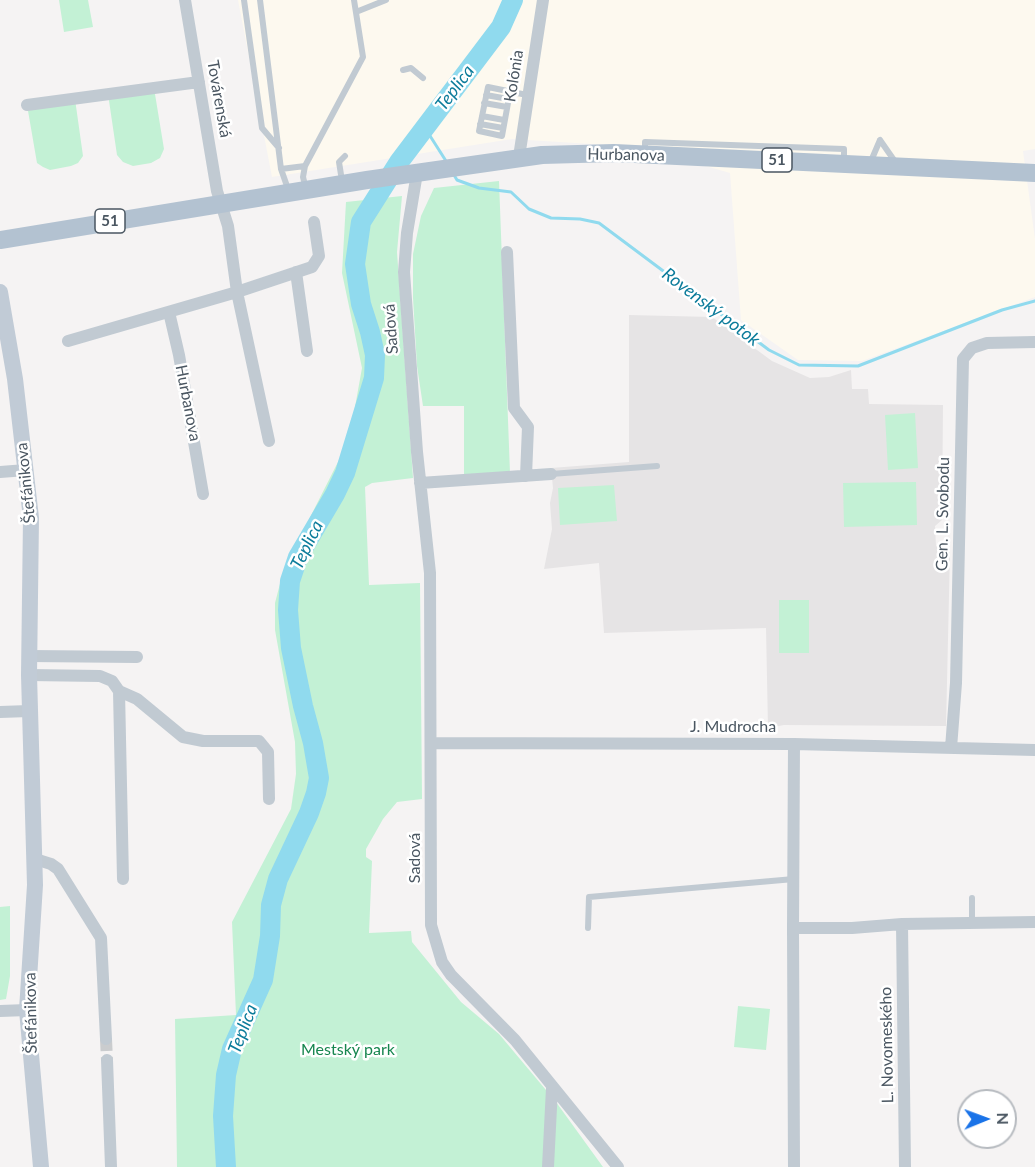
<!DOCTYPE html>
<meta charset="utf-8">
<style>
body{margin:0}
#map{position:relative;width:1035px;height:1167px;overflow:hidden;background:#f5f3f3;font-family:Lato,sans-serif}
canvas{display:block}
.north{position:absolute;left:957px;top:1089px;width:60px;height:60px;box-sizing:border-box;background:#fff;border:2px solid #b7bbc0;border-radius:50%;rotate:89deg;font-size:16px;font-weight:700;line-height:24px;text-align:center;color:#4a5661}
.north::after{content:'';display:block;margin:auto;width:21px;height:27px;background:#1a73e8;clip-path:polygon(50% 0,100% 100%,50% 72%,0 100%)}
</style>
<div id="map">
<canvas width="1035" height="1167"></canvas>
<div class="north">N</div>
</div>
<script>
const c = document.querySelector('canvas').getContext('2d');
c.lineJoin = 'round';
function fillPath(path, color) {
  c.fillStyle = color;
  c.fill(path, 'evenodd');
}
function shape(rows) {
  const path = new Path2D();
  for (const r of rows) {
    path.moveTo(r[0], r[1]);
    for (let i = 2; i < r.length; i += 2) path.lineTo(r[i], r[i + 1]);
  }
  return path;
}
function trace(path, color, width, dash) {
  c.strokeStyle = color;
  c.lineWidth = width;
  c.lineCap = dash ? 'butt' : 'round';
  c.setLineDash(dash || []);
  c.stroke(path);
}
function write(font, color, halo, rows, align = 'center') {
  c.font = font + ' Lato,sans-serif';
  c.lineWidth = 5;
  c.setLineDash([]);
  c.textBaseline = 'middle';
  c.strokeStyle = halo;
  c.fillStyle = color;
  for (const [text, x, y, turn = 0] of rows) {
    c.save();
    c.translate(x, y);
    c.rotate((+turn || 0) * Math.PI / 180);
    c.textAlign = isNaN(turn) ? turn : align;
    if (halo) c.strokeText(text, 0, 0);
    c.fillText(text, 0, 0);
    c.restore();
  }
}
fillPath(shape([
 [238,0,1035,0,1035,149,1023,151,1035,239,1035,297,862,361,798,360,741,320,730,173,639,147,512,139,272,177]
]), '#fdf9ef');
fillPath(shape([
 [629,315,712,317,772,361,810,378,829,377,851,370,852,389,868,389,869,404,943,405,942,520,935,526,936,546,950,552,946,726,784,725,768,728,766,628,604,633,599,563,544,569,552,529,550,503,553,488,551,468,629,462]
]), '#e6e4e5');
fillPath(shape([
 [59,0,88,0,93,27,64,32],
 [154,88,164,149,160,158,151,163,133,166,123,162,117,155,108,94],
 [75,99,83,156,78,163,71,166,50,170,43,167,37,163,27,105],
 [499,181,510,473,464,478,464,406,423,406,417,366,413,298,413,254,421,216,434,188],
 [402,196,397,252,413,478,372,483,365,487,369,585,420,583,422,799,397,802,383,819,366,849,366,857,372,861,369,933,411,931,412,942,461,1002,499,1034,556,1102,603,1167,177,1167,175,1019,236,1015,232,922,291,809,296,774,295,742,275,630,275,603,282,576,293,551,340,458,353,418,362,368,342,273,346,202],
 [915,413,918,468,888,470,885,415],
 [916,482,917,525,844,527,843,483],
 [614,485,617,521,560,525,558,488],
 [779,600,809,600,809,653,779,653],
 [10,906,10,976,6,999,0,1000,0,907],
 [738,1006,770,1009,766,1050,734,1047]
]), '#c3f1d5');
trace(shape([
 [425,128,446,161],
 [454,175,457,180,479,188,511,192,529,209,551,218,580,219,599,223,769,350,799,365,858,366,1002,310,1035,301]
]), '#90daee', 3);
trace(shape([
 [226,1167,223,1116,226,1075,232,1049,263,980,270,936,271,905,278,879,309,813,316,793,319,778,313,743,303,706,291,648,288,610,290,581,298,557,335,494,345,473,374,378,375,355,370,332,361,304,355,264,361,222,399,162,501,27,513,0]
]), '#90daee', 20);
trace(shape([
 [106,1039,107,1060]
]), '#caccce', 12, [12, 6]);
trace(shape([
 [244,0,262,128,279,148],
 [260,0,281,169,305,166,363,57,354,0],
 [356,12,386,0],
 [403,70,411,68,423,78],
 [510,92,502,136,479,131,488,87,527,95],
 [486,95,508,99],
 [484,103,507,107],
 [482,116,504,120],
 [480,124,503,128],
 [880,140,896,163],
 [645,151,645,142,844,149,844,161],
 [871,161,880,140],
 [305,166,303,177,306,189],
 [281,169,288,189],
 [342,181,339,162,345,156],
 [551,474,657,466],
 [972,922,972,898],
 [588,928,589,897,794,879]
]), '#c1cad2', 6);
trace(shape([
 [27,105,199,82],
 [519,157,543,0],
 [417,173,407,233,404,272,417,452,430,573,431,925,442,962,451,975,515,1040,618,1167],
 [507,252,514,408,528,427,526,476],
 [296,272,307,351],
 [169,312,179,355,203,494],
 [68,341,237,292,228,226,217,191,185,0],
 [269,441,237,292,312,267,319,256,314,222],
 [0,472,26,470],
 [420,483,551,474],
 [29,656,137,657],
 [29,675,100,676,112,681,119,691,137,699,183,737,203,741,259,741,268,752,269,799],
 [119,691,123,879],
 [0,712,29,711],
 [431,743,794,744,1035,750],
 [794,744,793,928,794,1167],
 [951,748,956,683,963,359,972,348,987,343,1035,342],
 [35,859,51,864,58,869,101,938,106,1039],
 [902,924,905,1167],
 [793,928,852,928,902,924,1035,922],
 [0,1011,27,1010],
 [107,1060,111,1167],
 [548,1167,552,1088]
]), '#c1cad2', 12);
trace(shape([
 [0,292,15,379,31,518,29,675,35,885,27,1010,41,1167]
]), '#c1cbd6', 16);
trace(shape([
 [0,240,367,180,542,155,614,153,1035,173]
]), '#b3c2d1', 18);
for (const [x, y, w] of [
 [777,160,30],
 [110,221,30]
]) {
  const box = new Path2D();
  box.roundRect(x - w / 2, y - 12, w, 24, 4.5);
  c.fillStyle = '#fff';
  c.fill(box);
  trace(box, '#4a5661', 1.5);
}
write('bold 15px', '#4a5661', null, [
 ["51",777,160],
 ["51",110,221]
]);
write('16px', '#4a5661', '#fff', [
 ["Kolónia",514,76,-81],
 ["Továrenská",219,99,80],
 ["Hurbanova",626,155,1],
 ["Sadová",391,329,-94],
 ["Hurbanova",188,403,79],
 ["Štefánikova",26,483,-96],
 ["Gen. L. Svobodu",943,514,-89],
 ["J. Mudrocha",733,727],
 ["Sadová",415,858,-90],
 ["Štefánikova",31,1013,-91],
 ["L. Novomeského",887,1045,-91]
]);
write('16px', '#17864f', '#fff', [
 ["Mestský park",348,1050]
]);
write('italic 18px', '#0c7c9b', '#fff', [
 ["Teplica",455,88,-53],
 ["Rovenský potok",711,307,37],
 ["Teplica",307,545,-64],
 ["Teplica",243,1029,-69]
]);
</script>
